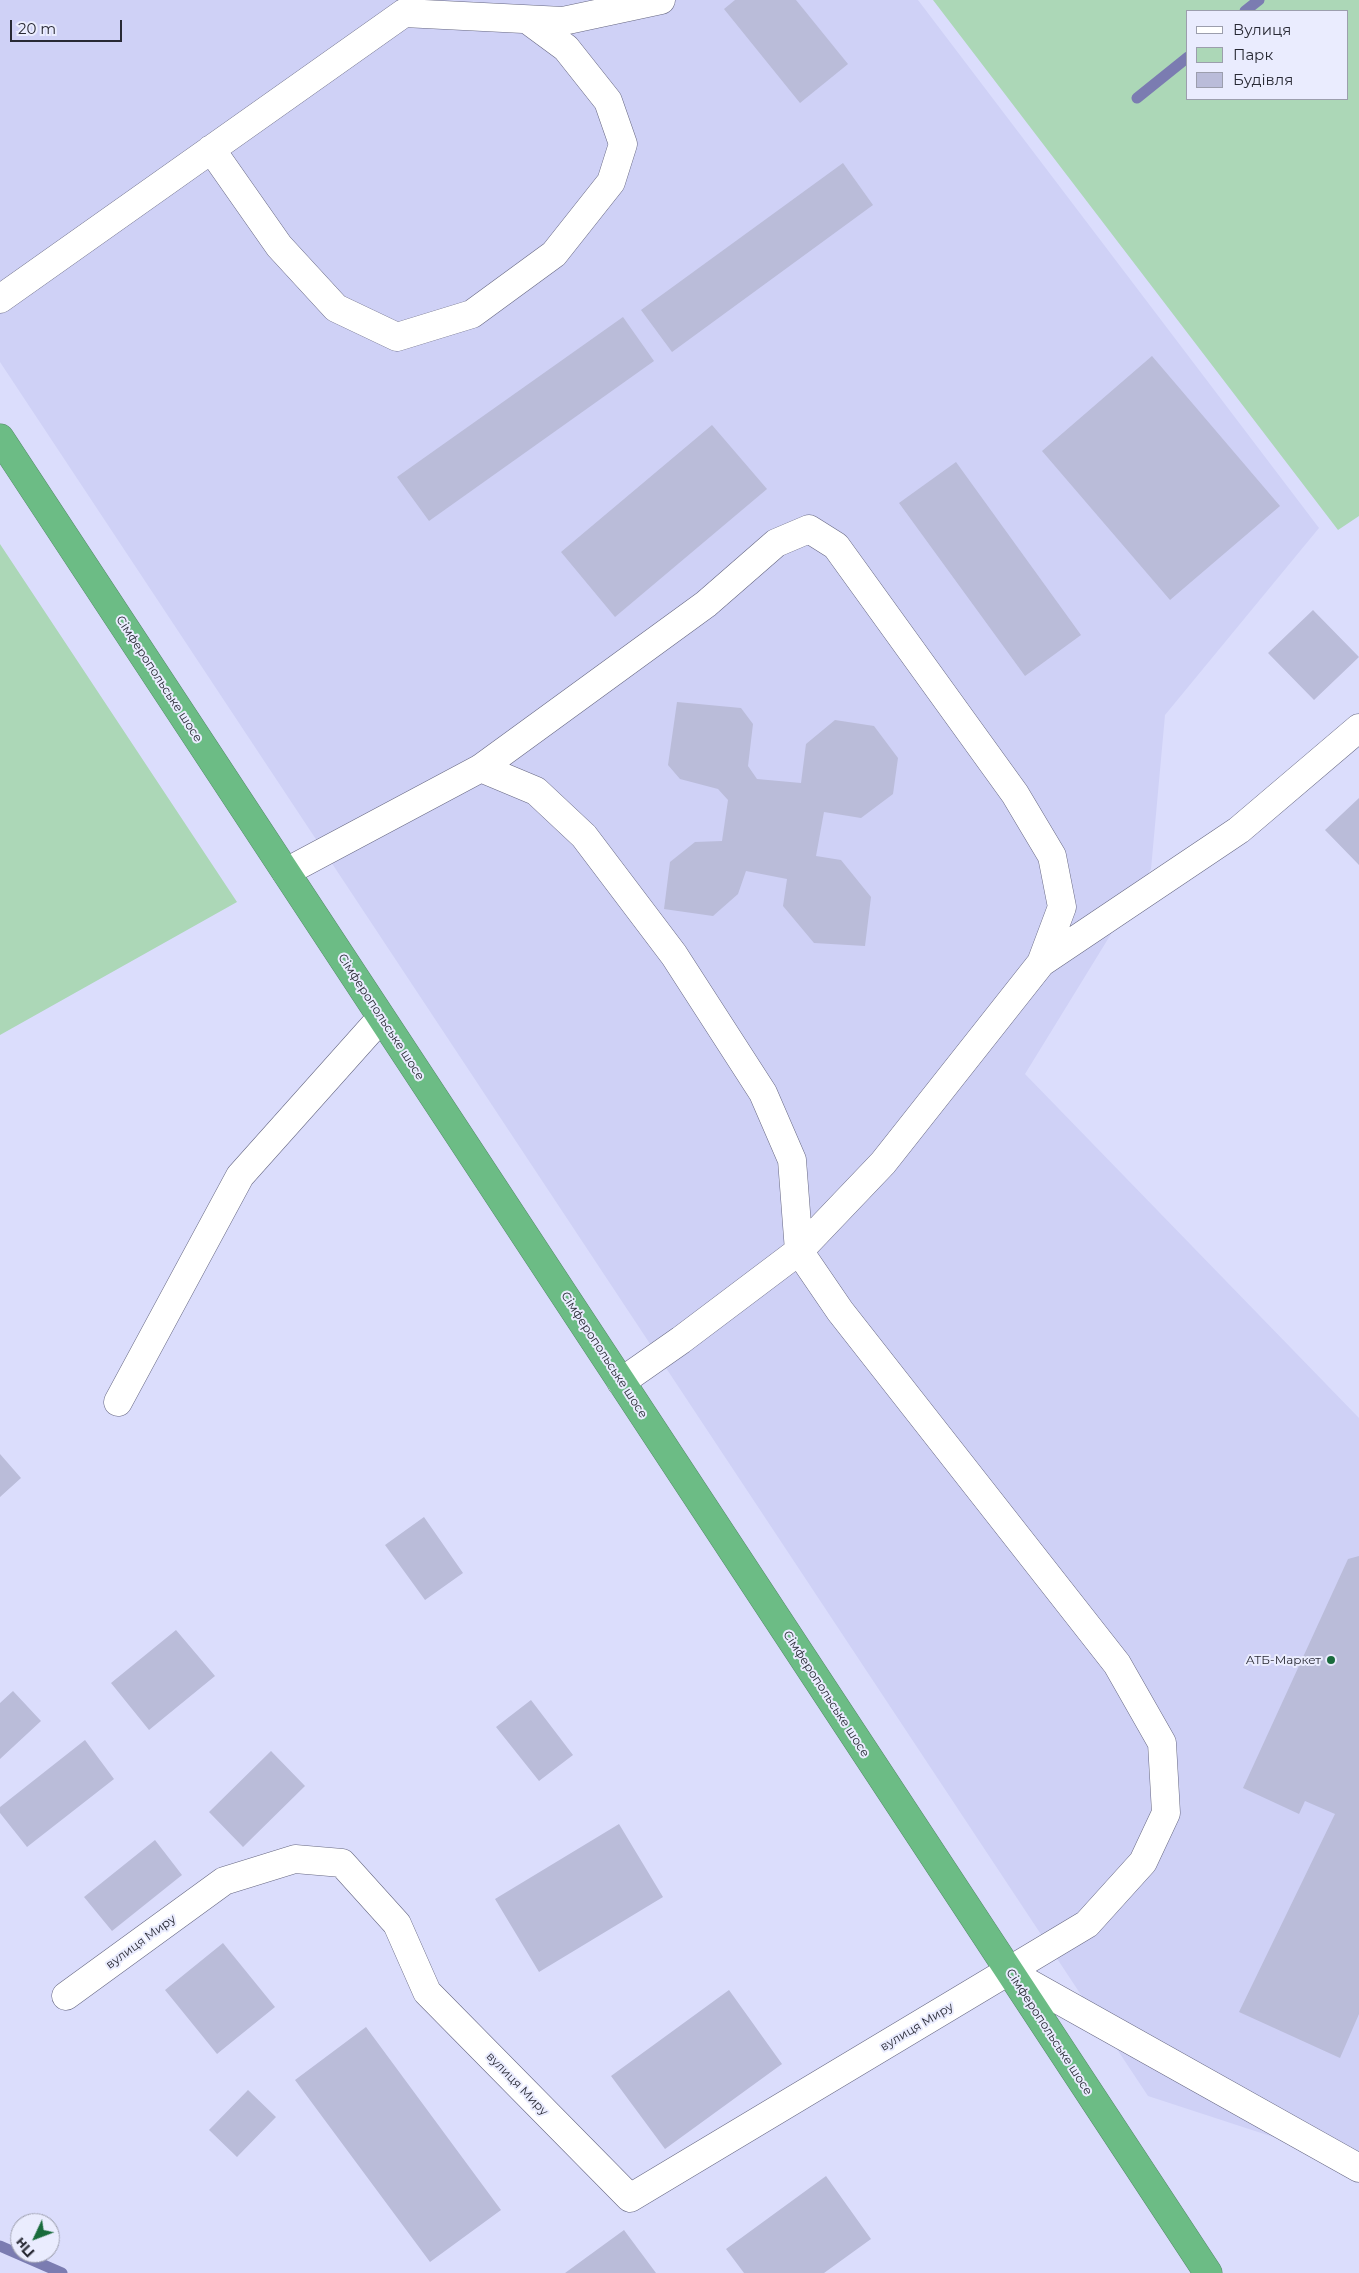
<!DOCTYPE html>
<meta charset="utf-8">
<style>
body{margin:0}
#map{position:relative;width:1359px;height:2273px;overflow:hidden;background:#dbddfc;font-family:Montserrat,sans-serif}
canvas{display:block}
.legend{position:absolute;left:1186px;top:10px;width:162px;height:90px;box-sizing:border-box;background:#eaecfe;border:1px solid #9c9ead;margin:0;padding:6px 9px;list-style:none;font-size:15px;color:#282934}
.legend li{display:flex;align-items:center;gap:10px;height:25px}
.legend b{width:25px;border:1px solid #9c9ead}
.north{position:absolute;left:10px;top:2213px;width:50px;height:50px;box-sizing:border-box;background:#eaecfe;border:1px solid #9c9ead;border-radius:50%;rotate:227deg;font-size:14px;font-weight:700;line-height:20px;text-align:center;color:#282934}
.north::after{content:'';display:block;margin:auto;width:18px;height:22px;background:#196b3c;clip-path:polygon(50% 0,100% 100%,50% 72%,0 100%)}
.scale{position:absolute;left:10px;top:20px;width:112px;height:22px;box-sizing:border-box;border:2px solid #282934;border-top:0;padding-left:6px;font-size:15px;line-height:18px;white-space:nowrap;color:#282934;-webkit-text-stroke:4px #eaecfe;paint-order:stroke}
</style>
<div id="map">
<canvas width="1359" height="2273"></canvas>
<ul class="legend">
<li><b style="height:6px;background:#fff"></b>Вулиця</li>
<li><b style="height:14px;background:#acd7b7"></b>Парк</li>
<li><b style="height:14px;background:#babcd9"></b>Будівля</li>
</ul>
<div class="north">Пн</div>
<div class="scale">20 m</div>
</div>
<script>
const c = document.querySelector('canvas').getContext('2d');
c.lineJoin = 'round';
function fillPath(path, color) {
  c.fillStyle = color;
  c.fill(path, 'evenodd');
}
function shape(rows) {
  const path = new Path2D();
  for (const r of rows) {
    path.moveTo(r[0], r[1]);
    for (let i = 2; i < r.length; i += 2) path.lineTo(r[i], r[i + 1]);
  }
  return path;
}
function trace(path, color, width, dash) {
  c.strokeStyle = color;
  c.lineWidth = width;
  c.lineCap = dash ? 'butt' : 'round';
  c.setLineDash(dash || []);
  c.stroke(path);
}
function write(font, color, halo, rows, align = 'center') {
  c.font = font + ' Montserrat,sans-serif';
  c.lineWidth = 4;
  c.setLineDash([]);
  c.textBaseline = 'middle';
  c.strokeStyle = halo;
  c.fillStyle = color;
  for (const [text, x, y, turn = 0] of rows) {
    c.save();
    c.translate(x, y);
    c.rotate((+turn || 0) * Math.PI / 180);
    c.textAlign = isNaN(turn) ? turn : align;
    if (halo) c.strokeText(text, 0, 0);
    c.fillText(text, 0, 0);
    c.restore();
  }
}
fillPath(shape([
 [0,0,918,0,1319,528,1165,715,1151,869,1025,1074,1359,1418,1359,2165,1148,2096,0,362]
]), '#cfd1f6');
fillPath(shape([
 [933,0,1359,0,1359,516,1338,530],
 [1188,11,1348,11,1348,99,1188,99],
 [0,544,237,902,0,1035]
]), '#acd7b7');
trace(shape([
 [1245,11,1259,0],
 [1137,98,1188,57],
 [0,2246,62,2273]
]), '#7b7cb1', 11);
fillPath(shape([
 [735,0,796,0,848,64,800,103,724,9],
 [843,163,873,205,672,352,641,310],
 [623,317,654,361,429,521,397,477],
 [1152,356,1280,506,1170,600,1042,451],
 [712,425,767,489,615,617,561,552],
 [956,462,1081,635,1025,676,899,503],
 [1313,610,1359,657,1314,700,1268,653],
 [677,702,741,708,753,724,748,766,757,779,801,783,806,744,835,720,874,726,898,758,893,794,861,818,824,812,816,856,841,860,871,897,865,946,814,943,783,906,787,879,746,871,738,894,713,916,664,909,670,862,695,842,722,841,728,800,718,789,680,779,668,765],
 [1359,798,1359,865,1325,830],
 [0,1454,21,1478,0,1497],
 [424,1517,463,1573,425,1600,385,1545],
 [1359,1556,1359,2014,1340,2058,1239,2012,1335,1814,1305,1801,1299,1814,1243,1788,1348,1559],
 [176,1630,215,1676,149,1730,111,1683],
 [13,1691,41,1721,0,1759,0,1703],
 [531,1700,573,1755,539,1781,496,1727],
 [85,1740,114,1779,27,1847,0,1813,0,1807],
 [271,1751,305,1786,243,1847,209,1812],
 [619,1824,663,1897,539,1972,495,1899],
 [155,1840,182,1875,112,1931,84,1897],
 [223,1943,275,2007,217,2054,165,1990],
 [729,1990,782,2064,665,2149,611,2076],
 [366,2027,501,2210,430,2262,295,2080],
 [248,2090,276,2117,237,2157,209,2130],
 [826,2176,871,2239,824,2273,744,2273,726,2249],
 [624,2230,656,2273,565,2273]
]), '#babcd9');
const minor = shape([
 [211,149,279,246,336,308,397,337,472,314,554,254,611,182,623,144,608,101,566,48,528,20],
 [0,299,404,13,563,21,661,0],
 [286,872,481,768,706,604,776,543,809,529,836,546,1015,794,1052,856,1062,907,1041,963,883,1163,799,1251,681,1340,621,1382],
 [1041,963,1239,830,1359,728],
 [118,1402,240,1176,381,1018],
 [1009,1972,1359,2168],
 [66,1996,224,1881,295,1859,342,1863,397,1924,427,1992,630,2198,1087,1924,1143,1862,1166,1813,1162,1743,1117,1664,840,1311,799,1251,792,1160,763,1093,674,955,584,836,536,791,481,768]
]);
const highway = shape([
 [0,438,1208,2273]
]);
trace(minor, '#666782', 29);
trace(highway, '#548969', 29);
trace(minor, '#fff', 28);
trace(highway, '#6cbc85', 28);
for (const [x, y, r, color] of [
 [1331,1660,5,"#196b3c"]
]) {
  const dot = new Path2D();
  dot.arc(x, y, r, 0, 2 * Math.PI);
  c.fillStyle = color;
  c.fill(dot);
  trace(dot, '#eaecfe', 2);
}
write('12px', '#282934', '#eaecfe', [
 ["Сімферопольське шосе",159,679,57],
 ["Сімферопольське шосе",381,1017,57],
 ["Сімферопольське шосе",604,1355,57],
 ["Сімферопольське шосе",826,1694,57],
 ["вулиця Миру",141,1942,-36],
 ["вулиця Миру",917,2027,-31],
 ["Сімферопольське шосе",1049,2032,57],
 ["вулиця Миру",517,2084,46]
]);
write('12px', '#282934', '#eaecfe', [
 ["АТБ-Маркет",1321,1660]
], 'right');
</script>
